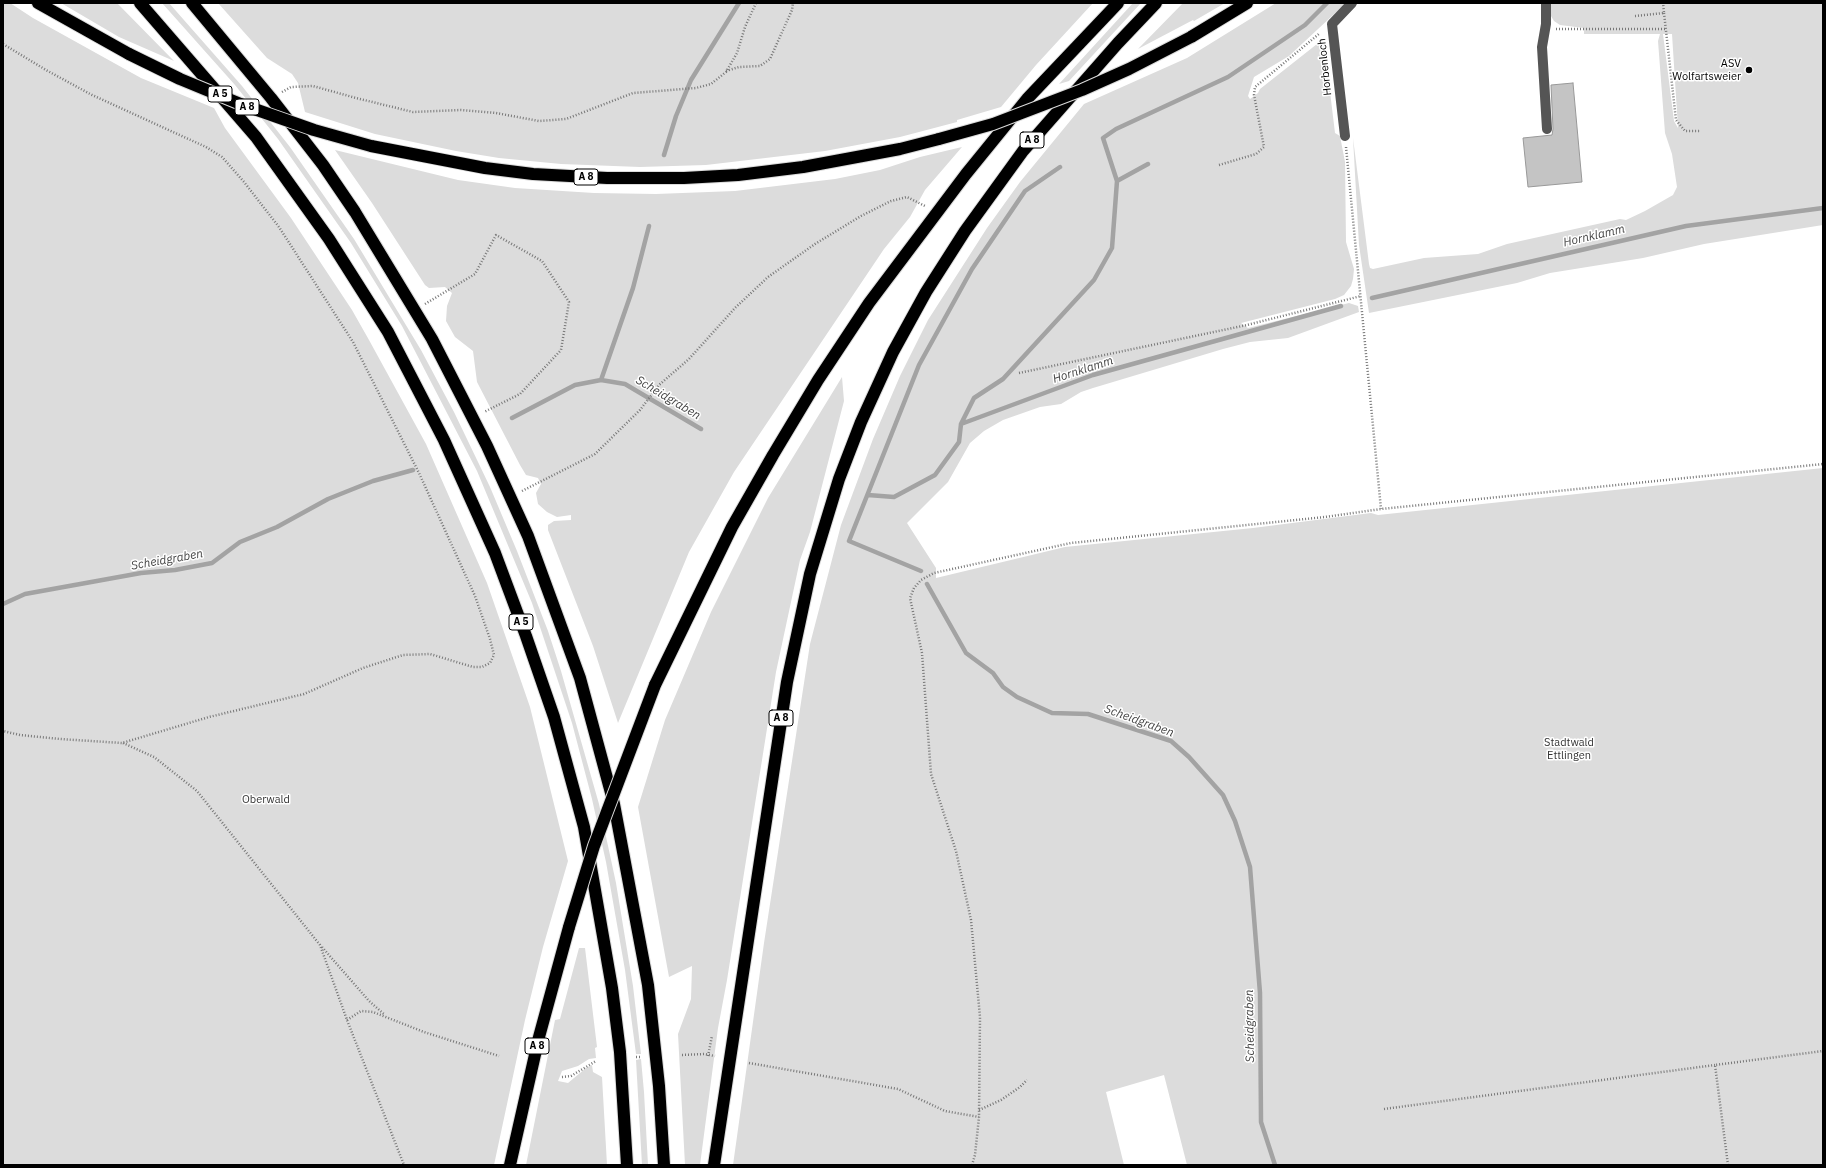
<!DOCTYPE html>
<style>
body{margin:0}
#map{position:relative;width:1826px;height:1168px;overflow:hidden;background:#fff;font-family:"IBM Plex Sans",sans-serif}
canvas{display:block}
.frame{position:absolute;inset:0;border:4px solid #000;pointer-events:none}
</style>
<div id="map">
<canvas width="1826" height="1168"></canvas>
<div class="frame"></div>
</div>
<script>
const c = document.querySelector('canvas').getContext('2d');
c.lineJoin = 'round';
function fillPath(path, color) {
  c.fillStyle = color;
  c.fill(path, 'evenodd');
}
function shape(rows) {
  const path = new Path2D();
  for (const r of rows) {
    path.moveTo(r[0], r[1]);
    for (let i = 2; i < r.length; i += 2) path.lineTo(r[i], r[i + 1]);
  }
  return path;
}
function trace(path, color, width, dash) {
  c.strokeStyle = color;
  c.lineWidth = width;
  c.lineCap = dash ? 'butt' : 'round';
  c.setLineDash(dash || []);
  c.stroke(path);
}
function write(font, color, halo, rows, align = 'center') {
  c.font = font + ' "IBM Plex Sans",sans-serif';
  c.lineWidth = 3;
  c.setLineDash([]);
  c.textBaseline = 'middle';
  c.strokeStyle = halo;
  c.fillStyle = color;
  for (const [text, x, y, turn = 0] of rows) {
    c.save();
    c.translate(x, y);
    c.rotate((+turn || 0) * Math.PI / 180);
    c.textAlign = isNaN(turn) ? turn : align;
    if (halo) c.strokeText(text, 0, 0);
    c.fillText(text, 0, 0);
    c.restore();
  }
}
fillPath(shape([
 [3,3,10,3,33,18,141,78,214,108,225,128,291,218,352,310,369,340,426,444,487,583,530,707,568,861,543,947,525,1020,494,1165,3,1165],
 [61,3,117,3,174,61,119,37],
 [162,3,169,3,242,86,290,147,354,239,421,350,454,412,490,487,517,551,548,631,561,671,599,804,616,883,633,986,641,1054,636,1054,625,970,606,862,592,799,572,723,532,603,477,471,402,326,351,243,278,139,235,85],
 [218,3,1093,3,1036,65,1001,107,957,120,957,122,900,137,825,151,706,165,640,167,561,164,499,158,456,151,375,134,305,112,298,83,292,74,267,58],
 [1133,3,1141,3,1069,81,1059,84],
 [1183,3,1225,3,1194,21,1193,20,1138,49],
 [1276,3,1346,3,1289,56,1254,77,1248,96,1250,99,1258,93,1260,89,1317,44,1324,42,1335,133,1340,136,1345,162,1346,242,1354,269,1353,279,1351,286,1344,295,1335,299,1241,323,1248,328,1349,303,1358,306,1359,312,1288,338,1250,342,1223,349,1093,388,1081,392,1061,404,1040,407,1003,420,984,431,970,443,948,482,907,523,936,568,936,578,1065,547,1253,528,1371,513,1378,515,1823,468,1823,1165,1187,1165,1164,1075,1106,1092,1124,1165,733,1165,764,943,810,644,841,525,873,439,900,376,928,320,987,228,1020,182,1084,104,1187,58],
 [1549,3,1823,3,1823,225,1704,244,1643,258,1550,273,1517,283,1369,313,1359,245,1353,138,1369,264,1370,268,1373,269,1424,258,1478,254,1507,244,1620,219,1626,220,1645,211,1673,195,1677,187,1672,154,1665,133,1658,41,1660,34,1584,34,1584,28,1560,25,1554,21,1551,16],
 [1663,34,1672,34,1678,128,1674,121],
 [962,147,925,190,910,217,884,249,734,472,689,552,618,723,593,646,548,530,548,525,554,521,571,520,571,515,557,517,547,512,538,504,536,493,541,484,538,478,526,475,520,465,477,382,473,351,455,337,446,321,447,306,452,293,445,287,429,288,425,285,372,203,335,150,458,180,515,188,594,193,656,194,735,191,835,179,880,170,920,157],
 [842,377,844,401,810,532,800,560,776,672,727,980,718,1028,700,1165,685,1165,678,1034,691,999,692,966,669,977,638,807,665,720,711,612,768,498],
 [579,948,585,948,597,1047,595,1048,596,1058,589,1059,578,1066,562,1071,558,1081,568,1083,586,1068,592,1065,593,1072,602,1077,607,1165,526,1165,555,1020,560,1019],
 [641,1059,644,1092,648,1165,642,1165,636,1060]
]), '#dcdcdc');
trace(shape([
 [664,155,676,116,691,80,739,3],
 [1117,181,1103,138,1116,129,1228,77,1305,25,1327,3],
 [1372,298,1686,226,1823,208],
 [601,380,633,288,649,226],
 [512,418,575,385,601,380,625,384,701,429],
 [961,424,974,398,1003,379,1094,280,1112,248,1117,181,1148,164],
 [868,495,894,497,935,475,959,442,961,424,1093,375,1341,306],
 [921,571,849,541,919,365,972,269,1025,191,1060,167],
 [927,584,966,653,993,673,1003,687,1017,697,1052,713,1088,714,1171,741,1189,757,1223,795,1235,821,1250,867,1260,993,1261,1122,1275,1165],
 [3,604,25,594,141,573,175,570,212,563,240,542,277,527,328,499,373,481,413,470]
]), '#a3a3a3', 4.5);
const building = shape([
 [1573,83,1582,182,1528,187,1523,138,1552,135,1553,129,1551,85,1573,83]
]);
fillPath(building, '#c4c4c4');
trace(building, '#999', 1);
const highway = shape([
 [38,3,129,54],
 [140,3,256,137,329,239,388,332,444,440,495,553,526,636,554,717,584,827,612,988,620,1052,627,1165],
 [192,3,271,98,323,165,355,212,432,339,487,446,528,536,580,678,614,804,648,985,659,1086,664,1165],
 [1191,37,1247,3],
 [371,146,485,168,533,174,607,178,684,178,738,175,803,167,900,149,939,139],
 [655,685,732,527,773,455,818,380,869,303,966,174,1027,99,1118,3],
 [510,1165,539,1037,569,927],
 [714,1165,787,682,810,574,839,479,861,422,893,352,926,292,965,231,1023,151,1118,43,1156,3]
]);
trace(highway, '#dbdbdb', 14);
trace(shape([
 [1664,13,1676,120,1685,131,1700,131],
 [1635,16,1664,13,1663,3],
 [1556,29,1666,29],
 [3,44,46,70,92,95,206,147,222,157,244,182,279,227,353,342,419,473,475,596,490,639,494,655,490,663,482,667,473,667,430,654,403,655,363,668,304,694,209,717,122,743,60,739,20,735,3,731],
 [726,71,739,67,760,66,770,59,792,10,793,3],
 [282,92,291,87,313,86,356,98,413,112,461,110,496,113,539,121,566,119,633,93,696,88,711,84,726,72,737,53,745,27,756,3],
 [1346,147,1381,509],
 [1219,165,1256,154,1264,147,1254,95,1255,87,1320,33],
 [425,304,475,274,496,235,542,261,569,302,561,350,520,394,484,412],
 [1019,373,1247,325,1361,296],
 [522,491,595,454,640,410,659,385,689,359,735,308,768,277,815,244,861,216,891,201,907,197,925,206],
 [123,743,154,757,197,791,320,945,347,1020,404,1165],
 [322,947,369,1001,385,1015],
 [347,1020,361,1011,373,1012,424,1032,499,1056],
 [682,1055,704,1054,715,1056],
 [708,1056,712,1036],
 [636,1057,641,1057],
 [749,1063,898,1089,945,1111,979,1117],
 [562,1077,571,1076,596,1061],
 [1384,1109,1715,1065],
 [979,1110,1001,1100,1020,1087,1027,1080],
 [972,1165,975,1155,979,1117,980,1017,971,920,956,851,931,774,922,653,910,598,914,588,921,580,934,573,1071,543,1325,517,1381,509,1823,464],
 [1728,1165,1715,1065,1823,1051]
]), '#777', 2.5, [1, 2]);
trace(shape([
 [1546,3,1546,24,1542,47,1547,129],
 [1345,136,1332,24,1352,3]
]), '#555', 10);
trace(highway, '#000', 12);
const highwayBridge = shape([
 [129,54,180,79,243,105,314,130,371,146],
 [939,139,993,124,1082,90,1129,69,1191,37],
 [569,927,594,846,655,685]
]);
trace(highwayBridge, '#dbdbdb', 14, []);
trace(highwayBridge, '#000', 12);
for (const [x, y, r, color] of [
 [1749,70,4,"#000"]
]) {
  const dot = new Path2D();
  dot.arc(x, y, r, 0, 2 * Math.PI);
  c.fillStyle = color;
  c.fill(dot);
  trace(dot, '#fff', 1.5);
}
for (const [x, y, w] of [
 [220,94,24],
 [247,107,24],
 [1032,140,24],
 [586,177,24],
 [521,622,24],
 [781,718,24],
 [537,1046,24]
]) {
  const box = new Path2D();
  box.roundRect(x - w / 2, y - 8, w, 16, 3);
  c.fillStyle = '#fff';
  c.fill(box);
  trace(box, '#000', 1);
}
write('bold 10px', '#000', null, [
 ["A 5",220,94],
 ["A 8",247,107],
 ["A 8",1032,140],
 ["A 8",586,177],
 ["A 5",521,622],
 ["A 8",781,718],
 ["A 8",537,1046]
]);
write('11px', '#000', '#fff', [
 ["ASV",1741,64],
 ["Wolfartsweier",1741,77]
], 'right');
write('11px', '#000', '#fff', [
 ["Horbenloch",1325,67,-96]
]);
write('11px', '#333', '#fff', [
 ["Stadtwald",1569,743],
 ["Ettlingen",1569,756],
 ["Oberwald",266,800]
]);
write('italic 12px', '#444', '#fff', [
 ["Hornklamm",1594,236,-13],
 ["Hornklamm",1083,370,-18],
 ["Scheidgraben",668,398,31],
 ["Scheidgraben",167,560,-10],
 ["Scheidgraben",1139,721,20],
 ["Scheidgraben",1250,1026,-91]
]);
</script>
